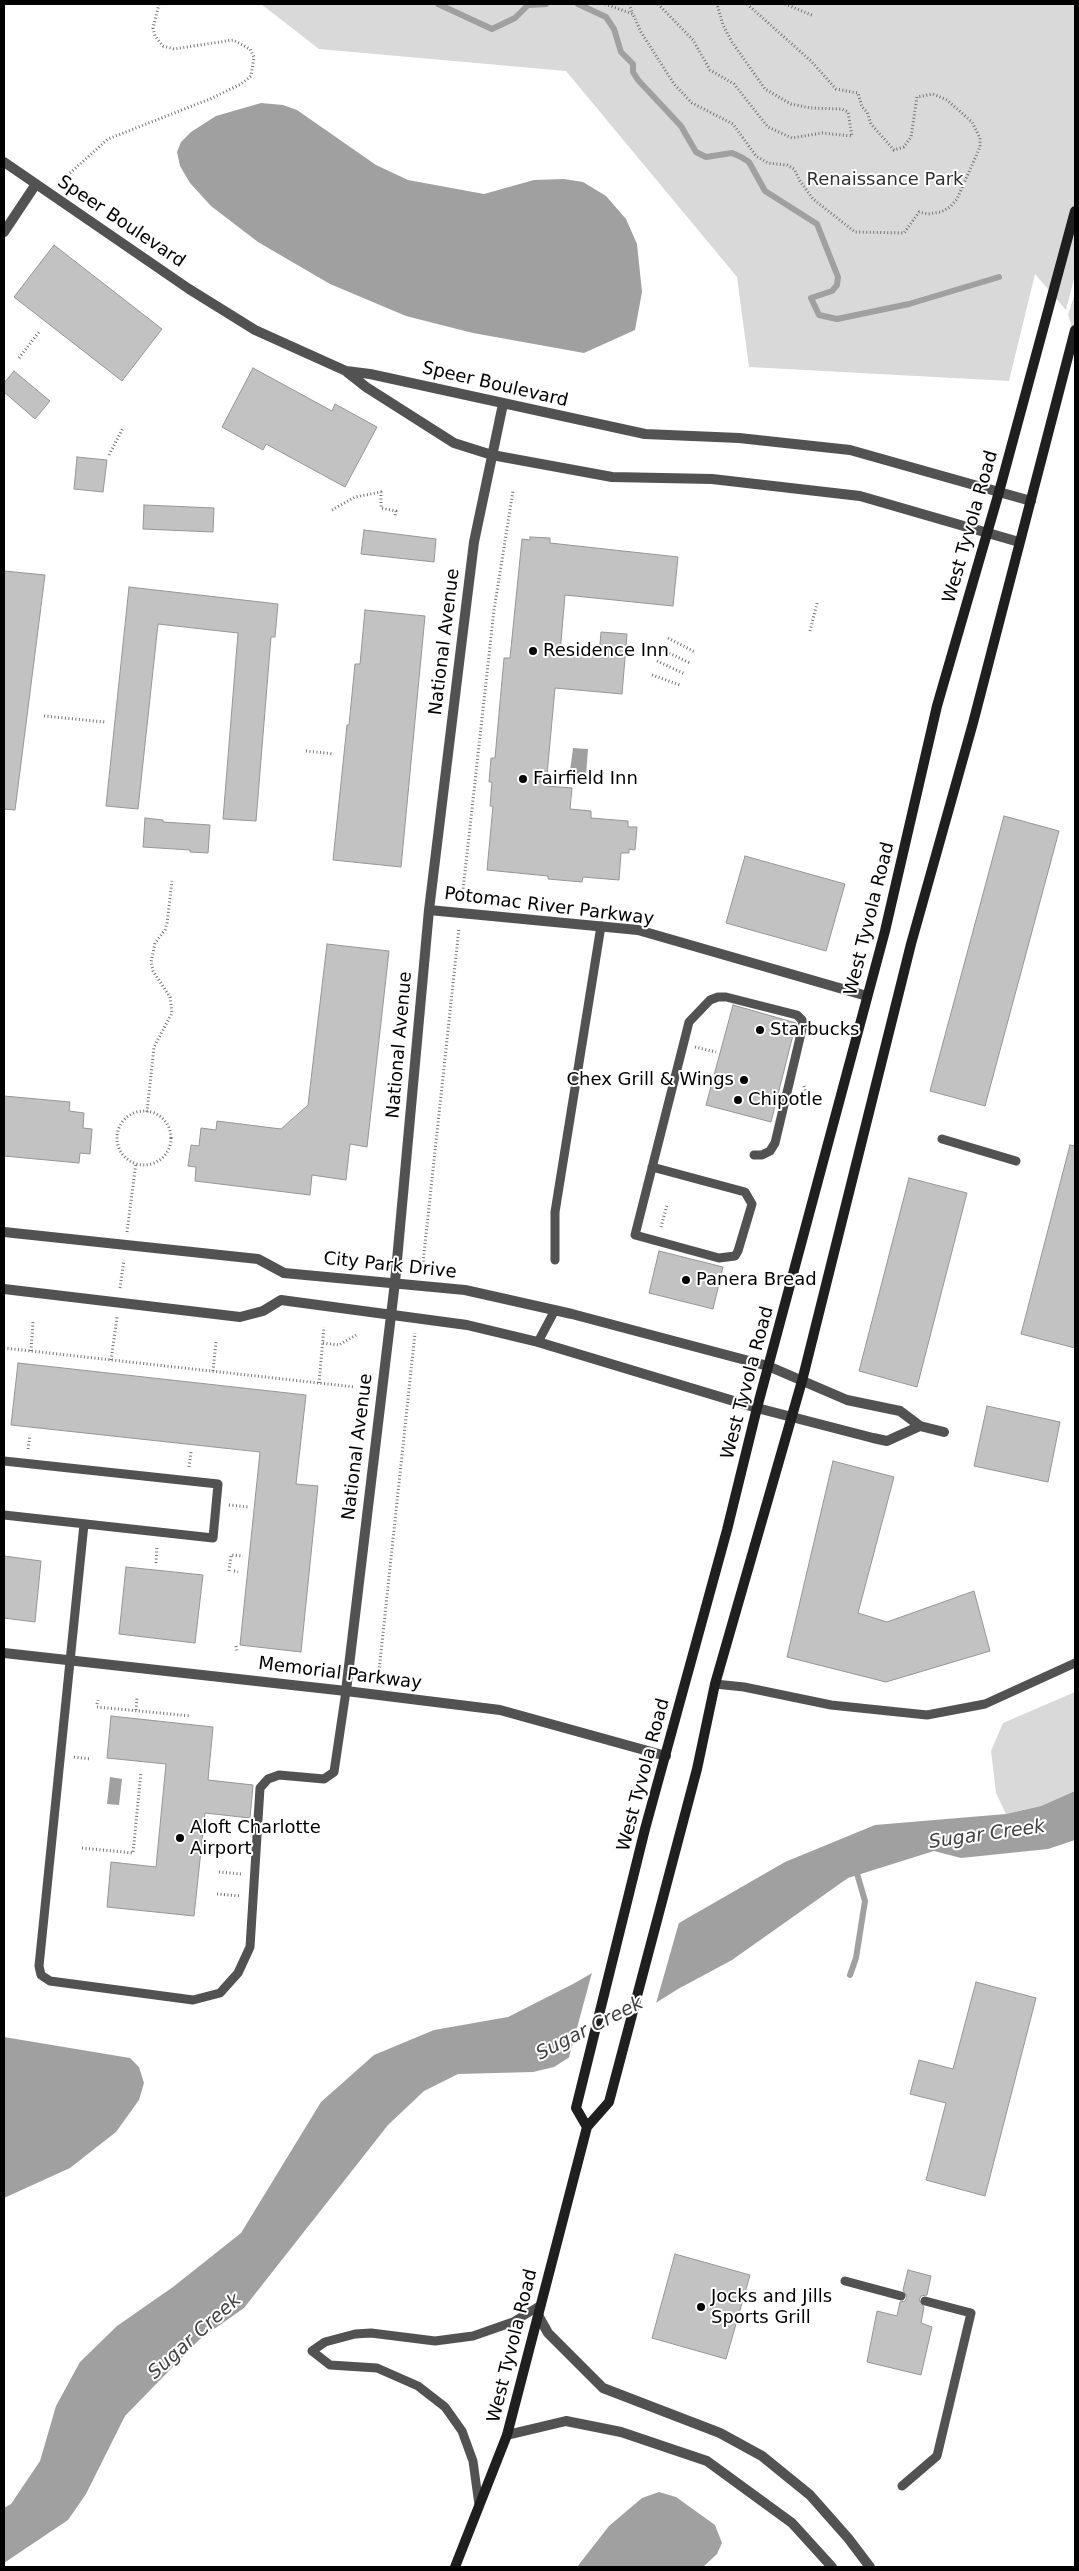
<!DOCTYPE html>
<style>
body{margin:0}
#map{position:relative;width:1079px;height:2571px;overflow:hidden;background:#fff;font-family:"DejaVu Sans",sans-serif}
canvas{display:block}
.frame{position:absolute;inset:0;border:5px solid #000;pointer-events:none}
</style>
<div id="map">
<canvas width="1079" height="2571"></canvas>
<div class="frame"></div>
</div>
<script>
const c = document.querySelector('canvas').getContext('2d');
c.lineJoin = 'round';
function fillPath(path, color) {
  c.fillStyle = color;
  c.fill(path, 'evenodd');
}
function shape(rows) {
  const path = new Path2D();
  for (const r of rows) {
    if (r.length === 3) {
      path.moveTo(r[0] + r[2], r[1]);
      path.arc(r[0], r[1], r[2], 0, 2 * Math.PI);
      continue;
    }
    path.moveTo(r[0], r[1]);
    for (let i = 2; i < r.length; i += 2) path.lineTo(r[i], r[i + 1]);
  }
  return path;
}
function trace(path, color, width, dash) {
  c.strokeStyle = color;
  c.lineWidth = width;
  c.lineCap = dash ? 'butt' : 'round';
  c.setLineDash(dash || []);
  c.stroke(path);
}
function write(font, color, halo, rows, align = 'center') {
  c.font = font + ' "DejaVu Sans",sans-serif';
  c.lineWidth = 4;
  c.setLineDash([]);
  c.textBaseline = 'middle';
  c.strokeStyle = halo;
  c.fillStyle = color;
  for (const [text, x, y, turn = 0] of rows) {
    c.save();
    c.translate(x, y);
    c.rotate((+turn || 0) * Math.PI / 180);
    c.textAlign = isNaN(turn) ? turn : align;
    if (halo) c.strokeText(text, 0, 0);
    c.fillText(text, 0, 0);
    c.restore();
  }
}
fillPath(shape([
 [261,4,1075,4,1075,275,1066,310,1035,274,1009,381,749,367,737,277,566,71,319,49],
 [1075,293,1075,335,1068,315],
 [1075,1692,1075,1791,1041,1806,1006,1814,996,1793,991,1751,1003,1723]
]), '#d9d9d9');
fillPath(shape([
 [261,103,283,105,297,110,376,165,408,180,484,194,534,180,564,179,583,182,606,196,626,219,637,244,642,292,635,330,584,353,473,333,406,316,330,284,258,242,211,206,190,183,180,166,177,152,181,142,191,132,216,116],
 [573,748,588,749,586,776,583,780,569,779],
 [110,1777,122,1779,119,1805,107,1804],
 [1075,1791,1075,1840,1048,1849,961,1858,934,1851,848,1878,732,1960,678,1989,554,2067,533,2072,458,2074,424,2091,388,2125,244,2308,200,2339,125,2416,86,2494,68,2520,4,2563,4,2508,11,2504,40,2461,56,2406,80,2362,117,2326,173,2287,241,2233,321,2102,374,2055,434,2030,508,2017,573,1984,785,1862,875,1825,1006,1814,1041,1806],
 [4,2037,130,2058,139,2067,144,2083,139,2100,116,2132,70,2168,4,2198],
 [659,2492,676,2497,715,2525,722,2543,717,2554,703,2567,577,2567,609,2526,642,2498]
]), '#a0a0a0');
fillPath(shape([
 [680,1919,655,2007,568,2061,593,1969]
]), '#fff');
trace(shape([
 [438,4,492,29,515,18,528,5,546,4],
 [578,4,606,17,614,29,621,52,633,64,633,72,638,80,681,126,696,152,706,157,732,153,741,157,749,162,765,191,817,224,838,277,837,285,832,291,811,298,819,315,837,319,909,304,999,277],
 [850,1975,856,1958,865,1901,856,1870]
]), '#a0a0a0', 6);
const building = shape([
 [54,245,162,329,122,381,14,297,54,245],
 [253,368,332,411,335,404,377,427,345,487,266,444,263,450,222,427,253,368],
 [14,371,50,401,35,419,4,392,4,383,14,371],
 [77,457,107,460,103,492,74,489,77,457],
 [144,505,214,508,213,532,143,529,144,505],
 [364,530,436,539,434,562,361,554,364,530],
 [530,537,550,538,550,543,678,557,673,606,565,595,560,653,599,656,601,632,627,634,622,694,555,688,546,786,572,788,570,809,591,811,591,818,628,821,628,827,637,827,635,850,629,849,629,853,621,853,619,880,583,877,582,882,548,879,548,876,487,870,493,806,490,806,492,782,489,782,491,758,495,758,504,658,510,658,522,539,530,540,530,537],
 [4,571,45,575,15,810,4,809,4,571],
 [129,587,278,604,275,637,271,637,256,821,223,819,238,633,158,624,138,809,106,806,129,587],
 [365,610,425,616,401,867,333,860,347,725,349,725,355,664,360,664,365,610],
 [1004,816,1059,831,985,1106,930,1091,1004,816],
 [145,818,163,820,163,822,210,825,208,853,190,852,190,850,143,847,145,818],
 [745,856,845,884,826,951,726,923,745,856],
 [327,944,389,951,367,1147,350,1144,346,1180,312,1175,310,1195,195,1181,196,1167,188,1166,191,1145,199,1146,201,1128,216,1130,217,1121,281,1129,308,1105,327,944],
 [733,1005,796,1023,771,1122,706,1105,733,1005],
 [4,1096,70,1102,69,1111,84,1113,83,1128,92,1129,90,1154,80,1153,79,1163,4,1156,4,1096],
 [1070,1145,1075,1146,1075,1348,1021,1334,1070,1145],
 [909,1178,967,1193,917,1387,859,1371,909,1178],
 [659,1251,723,1267,713,1309,649,1293,659,1251],
 [18,1363,306,1395,296,1484,318,1486,301,1652,240,1645,260,1452,11,1425,18,1363],
 [987,1406,1060,1422,1048,1482,974,1466,987,1406],
 [833,1461,894,1477,858,1613,887,1622,974,1591,990,1651,886,1682,787,1657,833,1461],
 [4,1556,41,1561,35,1622,4,1618,4,1556],
 [126,1567,203,1575,195,1643,119,1634,126,1567],
 [111,1716,213,1727,208,1780,253,1785,250,1818,205,1813,194,1916,107,1907,111,1862,156,1867,166,1764,107,1758,111,1716],
 [976,1982,1036,1998,985,2196,926,2180,946,2103,910,2094,919,2060,953,2069,976,1982],
 [675,2254,750,2275,726,2359,652,2338,675,2254],
 [908,2270,931,2276,927,2295,921,2296,919,2300,924,2307,921,2323,932,2327,921,2375,867,2362,877,2311,897,2316,900,2302,905,2301,907,2297,903,2290,908,2270]
]);
fillPath(building, '#c2c2c2');
trace(building, '#969696', 1);
trace(shape([
 [605,4,633,14,641,32,674,84,692,103,733,124,756,156,768,163,787,165,794,169,800,181,813,199,855,232,904,233,919,212,928,214,941,212,950,207,957,199,980,147,980,138,972,122,947,100,933,94,917,97,911,137,904,147,894,150,871,124,867,112,862,107,858,93,836,89,811,61,747,4],
 [629,4,633,14],
 [658,4,693,40,710,70,734,84,768,127,792,138,822,133,852,136,848,112,842,109,811,108,791,104,765,89,732,42,723,25,717,4],
 [785,4,814,16],
 [70,173,108,139,210,99,241,84,251,76,254,57,250,49,233,40,174,49,163,46,155,36,153,28,159,4],
 [19,358,39,332],
 [109,455,123,428],
 [332,510,355,497,381,492,381,508,396,511,395,516],
 [810,631,817,603],
 [668,638,695,652],
 [663,650,690,663],
 [657,661,685,674],
 [652,675,680,685],
 [44,716,105,722],
 [306,751,334,754],
 [462,899,494,610,513,491],
 [695,1047,716,1052],
 [804,1086,807,1096,811,1100],
 [144,1138,27],
 [147,1112,154,1047,172,1013,170,997,153,971,151,962,155,943,165,930,167,923,172,881],
 [661,1227,667,1205],
 [127,1232,136,1163],
 [422,1272,459,928],
 [120,1288,124,1260],
 [323,1343,339,1345,356,1335],
 [4,1348,355,1387],
 [31,1351,33,1322],
 [111,1360,117,1317],
 [213,1371,216,1342],
 [319,1383,324,1327],
 [28,1449,30,1435],
 [189,1467,191,1452],
 [229,1505,248,1507],
 [156,1563,157,1546],
 [229,1571,231,1555,243,1556],
 [234,1571,238,1572],
 [236,1646,237,1651],
 [379,1671,415,1333],
 [97,1704,98,1700],
 [97,1707,191,1716],
 [136,1710,137,1697],
 [74,1757,91,1759],
 [82,1848,133,1853,141,1772],
 [219,1872,241,1874],
 [217,1894,241,1896]
]), '#747474', 3, [1, 2.5]);
trace(shape([
 [942,1139,1016,1161],
 [652,1167,745,1192,752,1204,738,1251,735,1256,719,1258,635,1235,689,1022,710,1000,718,997,726,997,797,1015,802,1020,803,1025,775,1143,770,1151,762,1155,754,1155],
 [555,1260,555,1212,601,926],
 [538,1342,555,1310],
 [4,1461,218,1484,213,1538,4,1515],
 [84,1524,39,1966,41,1975,50,1981,193,2000,220,1993,238,1973,250,1947,260,1788,268,1779,279,1775,324,1779,334,1772,346,1691],
 [715,1684,744,1687,831,1705,927,1715,985,1704,1075,1663],
 [845,2281,901,2296],
 [902,2486,937,2456,971,2313,925,2301],
 [479,2505,473,2461,462,2431,445,2407,418,2386,377,2368,330,2365,312,2351,325,2342,355,2334,371,2333,435,2341,473,2336,513,2322,541,2305]
]), '#525252', 9);
trace(shape([
 [4,162,189,289,255,330,346,371,370,374,645,434,739,438,850,450,1031,501],
 [4,232,36,184],
 [347,372,366,387,454,443,492,455,612,477,712,479,860,496,1019,542],
 [429,910,638,930,867,996],
 [4,1232,258,1259,284,1273,465,1290,572,1314,768,1366,847,1400,900,1411,920,1426,944,1432],
 [4,1289,240,1317,263,1311,281,1300,467,1325,538,1342,757,1408,873,1438,887,1441,920,1426],
 [4,1653,346,1691,500,1710,666,1756],
 [346,1691,395,1282,429,910,462,639,474,542,503,404],
 [538,2315,548,2333,603,2388,720,2433,762,2456,810,2495,848,2538,870,2567],
 [507,2435,566,2421,621,2432,707,2461,792,2523,832,2567]
]), '#525252', 10);
trace(shape([
 [587,2127,576,2108,645,1829,727,1530,757,1408,885,931,937,706,999,492,1075,211],
 [455,2567,507,2435,587,2127,609,2102,697,1769,715,1684,802,1381,911,944,973,723,1075,330]
]), '#1f1f1f', 10);
for (const [x, y, r, color] of [
 [533,651,5,"#000"],
 [523,779,5,"#000"],
 [760,1030,5,"#000"],
 [744,1080,5,"#000"],
 [738,1100,5,"#000"],
 [686,1280,5,"#000"],
 [180,1838,5,"#000"],
 [701,2307,5,"#000"]
]) {
  const dot = new Path2D();
  dot.arc(x, y, r, 0, 2 * Math.PI);
  c.fillStyle = color;
  c.fill(dot);
  trace(dot, '#fff', 2);
}
write('18px', '#303030', '#fff', [
 ["Renaissance Park",885,180]
]);
write('18px', '#000', '#fff', [
 ["Speer Boulevard",121,222,34],
 ["Speer Boulevard",495,385,13],
 ["West Tyvola Road",971,527,-74],
 ["National Avenue",445,642,-83],
 ["Potomac River Parkway",549,907,7],
 ["West Tyvola Road",870,919,-76],
 ["National Avenue",400,1045,-85],
 ["City Park Drive",390,1266,6],
 ["West Tyvola Road",748,1383,-75],
 ["National Avenue",358,1447,-83],
 ["Memorial Parkway",340,1674,7],
 ["West Tyvola Road",644,1775,-75],
 ["West Tyvola Road",513,2346,-76]
]);
write('18px', '#000', '#fff', [
 ["Residence Inn",543,651],
 ["Fairfield Inn",533,779],
 ["Starbucks",770,1030],
 ["Chex Grill & Wings",734,1080,"right"],
 ["Chipotle",748,1100],
 ["Panera Bread",696,1280],
 ["Aloft Charlotte",190,1828],
 ["Airport",190,1849],
 ["Jocks and Jills",711,2297],
 ["Sports Grill",711,2318]
], 'left');
write('italic 19px', '#414141', '#fff', [
 ["Sugar Creek",987,1835,-8],
 ["Sugar Creek",590,2029,-27],
 ["Sugar Creek",195,2337,-42]
]);
</script>
